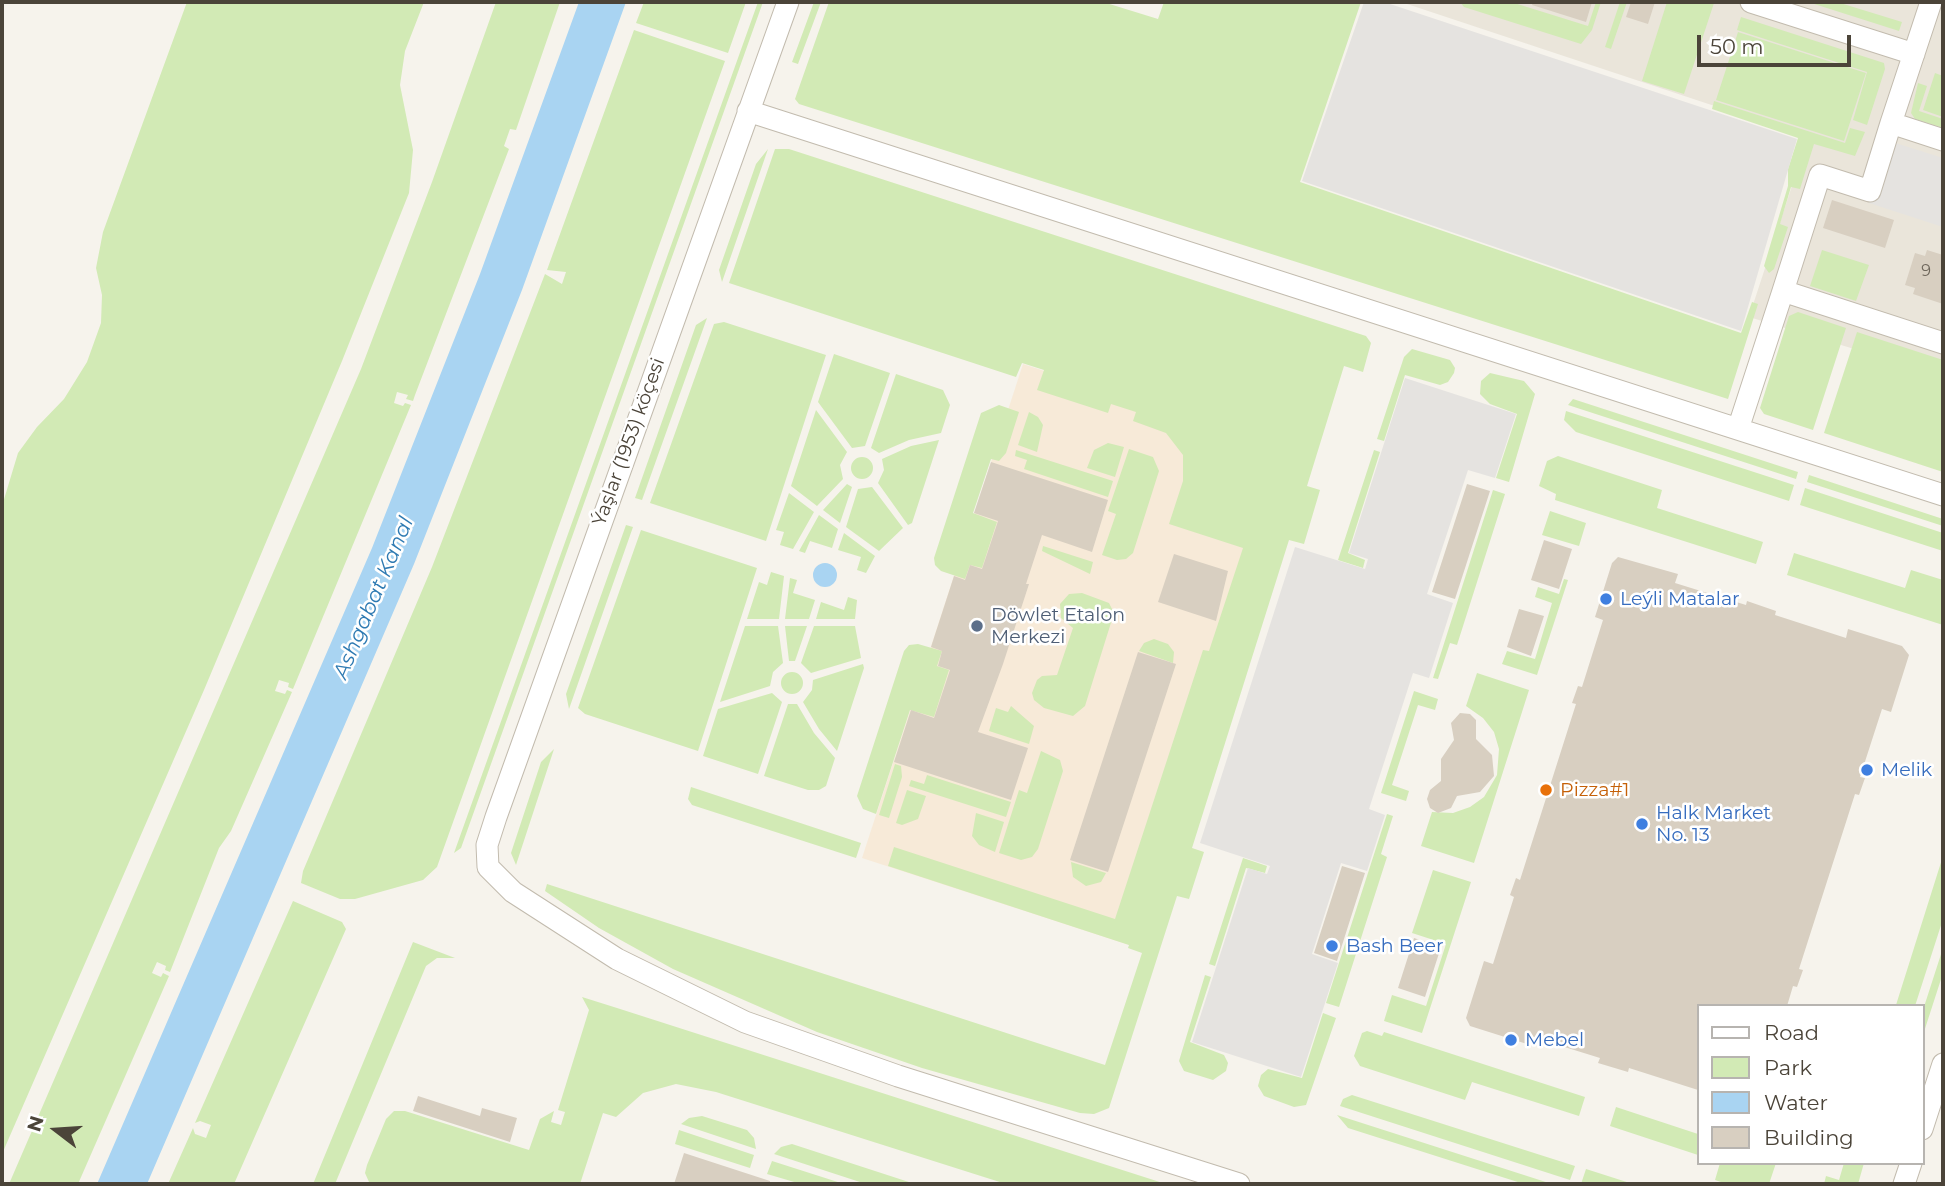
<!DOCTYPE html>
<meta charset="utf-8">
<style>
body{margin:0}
#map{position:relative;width:1945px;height:1186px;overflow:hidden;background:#f6f3ec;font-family:Montserrat,sans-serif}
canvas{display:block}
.frame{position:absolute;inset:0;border:4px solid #4b4439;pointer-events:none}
.legend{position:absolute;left:1697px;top:1004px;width:228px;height:161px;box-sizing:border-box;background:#fff;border:2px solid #b7b4b0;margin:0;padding:9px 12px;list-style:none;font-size:21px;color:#4b4439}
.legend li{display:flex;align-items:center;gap:14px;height:35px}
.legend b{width:35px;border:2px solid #b7b4b0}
.north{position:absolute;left:21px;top:1095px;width:70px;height:70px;-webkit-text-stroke:5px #fff;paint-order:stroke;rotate:287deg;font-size:19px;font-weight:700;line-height:28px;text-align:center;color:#4b4439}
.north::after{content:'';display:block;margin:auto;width:24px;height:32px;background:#4b4439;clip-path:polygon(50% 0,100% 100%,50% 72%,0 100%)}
.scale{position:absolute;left:1697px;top:35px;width:154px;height:32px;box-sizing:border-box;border:4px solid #4b4439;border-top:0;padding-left:9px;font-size:21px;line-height:24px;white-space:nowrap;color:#4b4439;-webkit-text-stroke:5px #fff;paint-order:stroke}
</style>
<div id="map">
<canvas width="1945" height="1186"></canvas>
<div class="frame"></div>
<ul class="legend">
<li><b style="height:9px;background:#fff"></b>Road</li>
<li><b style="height:19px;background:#d2eab5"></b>Park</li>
<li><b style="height:19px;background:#a9d4f2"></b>Water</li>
<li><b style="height:19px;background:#d8cfc1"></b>Building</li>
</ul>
<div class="north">N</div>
<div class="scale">50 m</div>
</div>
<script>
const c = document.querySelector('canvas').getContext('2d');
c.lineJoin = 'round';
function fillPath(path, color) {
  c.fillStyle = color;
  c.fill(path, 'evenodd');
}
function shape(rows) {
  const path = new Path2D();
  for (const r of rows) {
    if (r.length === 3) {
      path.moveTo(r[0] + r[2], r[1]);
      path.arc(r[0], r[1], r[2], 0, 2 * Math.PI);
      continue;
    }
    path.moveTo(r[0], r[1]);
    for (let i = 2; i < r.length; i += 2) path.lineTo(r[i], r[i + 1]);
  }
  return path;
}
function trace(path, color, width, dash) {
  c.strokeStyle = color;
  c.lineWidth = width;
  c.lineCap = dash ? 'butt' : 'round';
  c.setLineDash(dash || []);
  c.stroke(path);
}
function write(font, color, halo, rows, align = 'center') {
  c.font = font + ' Montserrat,sans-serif';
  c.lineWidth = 5;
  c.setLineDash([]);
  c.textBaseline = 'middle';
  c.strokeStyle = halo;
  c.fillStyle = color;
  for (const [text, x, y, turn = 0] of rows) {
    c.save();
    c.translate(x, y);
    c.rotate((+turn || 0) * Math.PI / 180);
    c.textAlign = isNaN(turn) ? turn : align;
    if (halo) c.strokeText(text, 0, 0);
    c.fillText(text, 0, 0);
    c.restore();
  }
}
fillPath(shape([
 [1401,2,1943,2,1943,376,1749,317,1808,137]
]), '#eae5da');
fillPath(shape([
 [1023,364,1289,451,1129,945,862,858]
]), '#f7ead8');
fillPath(shape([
 [187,2,424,2,405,51,400,85,413,150,409,193,342,361,204,690,2,1154,2,506,18,453,37,427,64,399,87,362,101,323,102,295,96,268,103,232],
 [496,2,560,2,516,130,510,129,504,146,509,149,415,395,413,401,406,399,408,395,397,392,394,403,403,406,405,403,411,405,293,689,288,687,289,683,279,680,275,691,285,694,287,690,292,692,231,831,219,848,170,972,165,970,166,966,157,962,152,973,161,977,163,973,169,976,78,1184,9,1184,361,369,432,182],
 [644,2,746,2,728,53,636,23],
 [758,2,763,2,461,848,454,853],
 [814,2,821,2,798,64,792,62],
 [829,2,1103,2,1158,19,1164,2,1361,2,1300,182,1741,333,1752,302,1758,304,1728,399,799,104,795,99],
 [1460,2,1511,2,1588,26,1596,2,1601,2,1592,30,1581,44,1464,7],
 [1620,2,1627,2,1611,49,1605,47],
 [1667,2,1714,3,1684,94,1642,81],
 [1808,2,1837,2,1902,22,1899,31],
 [1741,17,1884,63,1885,69,1867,125,1853,120,1867,72,1737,30],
 [634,30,725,61,437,867,423,880,355,899,340,899,301,883,303,871,432,567,545,274,562,284,566,272,547,270],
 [1738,32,1866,73,1844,141,1716,100],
 [1935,73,1943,76,1943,117,1923,110],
 [1918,83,1927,86,1919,111,1943,119,1943,128,1915,119,1911,113],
 [1714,101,1845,143,1850,128,1865,132,1855,156,1814,144,1800,189,1791,187,1780,224,1788,227,1774,269,1769,273,1764,266,1788,186,1788,169,1798,138,1712,109],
 [768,149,722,282,719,270,756,164],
 [775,149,789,149,1366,336,1371,343,1363,372,1344,366,1307,486,1320,490,1304,544,1289,540,1192,848,1204,852,1189,899,1177,896,1109,1108,1094,1114,1080,1113,922,1068,817,1032,673,969,599,928,545,891,547,884,1105,1065,1142,953,1128,948,1129,945,888,866,894,847,1115,919,1203,650,1209,651,1243,548,1169,524,1183,481,1183,455,1166,433,1133,421,1136,412,1111,404,1108,413,1037,390,1044,370,1022,363,1016,377,729,283],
 [1822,250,1869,265,1856,301,1810,286],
 [1798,312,1846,328,1813,430,1764,414,1760,408,1789,316],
 [707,318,642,500,635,498,696,325],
 [724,322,826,355,766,541,650,503,714,324],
 [1857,332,1943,360,1943,472,1824,433],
 [1412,349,1450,360,1455,368,1454,373,1448,382,1440,385,1405,375,1384,441,1377,439,1404,357],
 [834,354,890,373,865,446,852,448,818,402],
 [1490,373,1524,381,1535,394,1509,482,1496,478,1517,414,1490,404,1480,394,1481,381],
 [896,374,943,390,950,405,941,433,909,440,879,453,871,448],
 [1573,399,1798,472,1796,479,1568,405],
 [999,405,1019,412,1006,453,999,461,991,459,973,513,997,522,982,568,970,565,965,579,941,571,935,565,934,558,981,413],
 [816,410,847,452,840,465,843,479,817,506,791,486],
 [1566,411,1794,485,1789,501,1576,432,1564,420],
 [1029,412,1038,417,1043,425,1037,452,1018,445],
 [939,440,912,523,908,525,878,483,884,470,882,459,911,446],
 [1108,443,1124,447,1115,477,1087,468,1094,450],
 [1129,449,1153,457,1159,471,1133,553,1126,559,1117,560,1102,555,1116,514,1108,511],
 [1016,450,1113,481,1108,497,1024,469,1027,460,1015,456],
 [1374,450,1380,452,1348,553,1365,560,1363,568,1338,560],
 [1558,456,1662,490,1657,508,1763,542,1756,564,1555,500,1556,494,1539,486,1547,461],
 [862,468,11],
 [1809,475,1943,519,1943,526,1807,482],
 [847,484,852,487,840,523,823,510],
 [872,487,903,528,879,551,846,527,858,489],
 [1805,488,1943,533,1943,551,1800,505],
 [1493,490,1505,494,1457,645,1450,643,1438,679,1433,678],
 [789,493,814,512,793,549,780,545,784,532,776,530],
 [1550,511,1586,523,1579,546,1542,535],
 [819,515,838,529,832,548,810,541,805,553,799,551],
 [626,525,633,527,569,709,566,694],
 [641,530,757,568,698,751,585,714,578,708],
 [844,533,875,556,866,573,857,570,861,557,838,550],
 [1043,546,1093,562,1090,574,1042,551],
 [1794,553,1905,588,1911,570,1943,580,1943,625,1787,575],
 [771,572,784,576,779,619,747,619,759,582,767,585],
 [790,578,797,580,793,593,815,600,809,619,785,619],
 [1564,579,1568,580,1537,675,1502,664,1507,651,1535,659,1552,603,1535,597,1538,587,1559,594],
 [1082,593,1109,603,1114,613,1085,706,1073,716,1044,708,1034,700,1032,693,1037,680,1042,676,1057,675,1073,628,1061,618,1060,604,1069,594],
 [848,597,857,600,855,619,816,619,821,602,844,610],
 [745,626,778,626,783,663,773,672,770,686,720,702],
 [785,626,807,626,795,661,789,661],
 [814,626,855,626,861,658,811,673,801,663],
 [1154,639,1168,644,1174,652,1173,663,1139,651,1144,643],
 [918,644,942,651,937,666,949,670,934,717,910,710,876,814,863,809,857,796,904,651,909,645],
 [863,664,864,668,837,751,819,729,803,702,812,690,813,680],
 [792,683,11],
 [1477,673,1529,690,1474,863,1421,846,1432,812,1453,813,1470,807,1484,797,1497,775,1499,749,1494,732,1483,718,1466,706],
 [1414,691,1438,699,1435,710,1418,705,1392,785,1409,791,1406,801,1381,793],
 [772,693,782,702,758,774,703,756,718,709],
 [788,704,797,704,814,733,835,758,826,786,819,790,808,790,764,776],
 [1011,706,1034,726,1029,744,989,731,996,708,1008,712],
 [554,749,516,865,511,853,541,762],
 [1041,751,1060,760,1063,771,1038,849,1032,857,1021,860,999,853,1019,790,1027,793],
 [895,764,901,766,902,777,889,818,879,815],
 [927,775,1011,802,1006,817,909,786,911,780,924,784],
 [691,787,861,843,856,858,692,805,688,799],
 [907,790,926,796,918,819,902,825,896,823],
 [976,813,1004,822,995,852,979,845,972,836],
 [1387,814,1393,816,1381,854,1387,857,1339,1007,1326,1003],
 [1943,856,1943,919,1915,1006,1899,1006,1896,1005],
 [1243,858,1267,866,1265,873,1246,868,1215,966,1209,964],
 [1071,862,1106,873,1101,882,1086,886,1073,877],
 [1433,870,1471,882,1422,1033,1384,1021,1392,995,1426,1006,1446,944,1412,933],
 [293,901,342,922,346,929,234,1184,168,1184,193,1128,195,1134,206,1138,211,1125,200,1121,195,1123],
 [413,942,455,958,437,958,426,966,335,1184,313,1184],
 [1943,948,1943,973,1922,1038,1922,1013],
 [1205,975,1211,977,1190,1042,1224,1055,1228,1063,1226,1071,1213,1080,1184,1071,1179,1061],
 [582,997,617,1008,1166,1184,1006,1184,716,1092,676,1084,643,1093,616,1117,603,1113,580,1184,369,1182,365,1173,367,1165,386,1119,394,1111,405,1111,529,1150,540,1119,554,1111,551,1122,561,1125,565,1112,558,1110,589,1010],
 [1323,1013,1336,1018,1306,1105,1294,1107,1264,1096,1258,1086,1261,1075,1268,1069,1302,1078],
 [1367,1031,1382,1036,1384,1032,1585,1097,1579,1116,1472,1082,1465,1100,1360,1066,1354,1056,1362,1033],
 [1352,1095,1575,1166,1570,1180,1340,1106,1343,1099],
 [1616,1107,1698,1134,1698,1155,1610,1126],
 [1337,1115,1552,1184,1524,1184,1348,1128],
 [702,1116,747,1130,754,1138,756,1149,681,1124,689,1118],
 [679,1130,754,1155,750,1168,675,1144],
 [792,1144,915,1184,866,1184,774,1154,781,1147],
 [772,1161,844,1184,801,1184,767,1174],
 [1720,1163,1776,1163,1769,1184,1727,1184,1715,1180],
 [1844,1163,1864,1163,1858,1184,1824,1184,1826,1176,1839,1180],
 [1586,1169,1633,1184,1581,1184]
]), '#d2eab5');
fillPath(shape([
 [1364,2,1384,2,1797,139,1741,331,1302,181],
 [1889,141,1943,158,1943,227,1869,203],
 [1405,378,1516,414,1495,478,1468,470,1427,594,1453,603,1429,678,1413,673,1369,809,1385,815,1367,871,1341,863,1312,954,1338,963,1301,1077,1192,1042,1248,868,1267,874,1270,866,1200,843,1295,547,1365,569,1368,559,1349,553]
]), '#e5e3e0');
fillPath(shape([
 [579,2,626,2,522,290,414,564,147,1184,97,1184,372,548,480,274],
 [825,575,12]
]), '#a9d4f2');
fillPath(shape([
 [1533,2,1592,2,1586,22,1532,5],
 [1631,2,1655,2,1648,24,1626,17],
 [1832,200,1894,220,1885,248,1823,228],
 [1927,250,1943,255,1943,304,1913,294,1915,288,1905,285,1915,253,1925,256],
 [991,462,1108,500,1092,552,1042,535,1026,584,1029,584,1003,664,978,732,1028,748,1011,800,894,762,911,710,934,718,950,670,938,666,942,651,931,647,954,576,965,580,970,565,982,569,998,521,974,513],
 [1467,484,1490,491,1455,599,1432,592],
 [1544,540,1572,549,1559,589,1531,580],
 [1174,554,1228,571,1216,621,1158,602],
 [1618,557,1678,574,1675,583,1746,605,1747,601,1776,611,1775,615,1846,638,1848,629,1902,646,1909,655,1891,712,1882,709,1860,777,1865,778,1859,795,1855,794,1799,969,1803,970,1797,987,1793,986,1787,1006,1698,1006,1698,1090,1629,1068,1628,1072,1598,1063,1600,1058,1529,1036,1527,1044,1470,1026,1466,1018,1484,961,1493,964,1514,897,1510,895,1516,878,1520,880,1576,704,1572,703,1578,686,1582,687,1603,620,1595,617,1612,563],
 [1519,609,1544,616,1531,656,1507,647],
 [1138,652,1176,664,1108,872,1070,860],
 [1460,713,1470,714,1476,720,1476,739,1492,755,1494,776,1480,792,1457,796,1451,808,1438,813,1430,808,1427,799,1430,790,1441,781,1441,759,1454,740,1451,723],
 [1342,866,1365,873,1337,961,1314,953],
 [1414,938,1441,947,1425,997,1398,988],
 [418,1096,480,1116,482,1108,517,1118,510,1142,413,1111],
 [684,1153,770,1181,770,1184,674,1184]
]), '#d8cfc1');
const minor = shape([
 [788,2,496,817,487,845,488,867,513,892,617,959,745,1022,898,1076,1239,1184],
 [1751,2,1914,54],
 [748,111,1943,495],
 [1891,123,1931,2],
 [1943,140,1891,123,1870,191,1820,175,1783,291,1943,343],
 [1738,429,1783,291],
 [1922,1129,1943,1064],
 [1904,1184,1911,1163]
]);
trace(minor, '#c2bbae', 23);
trace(minor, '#fff', 21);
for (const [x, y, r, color] of [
 [1606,599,7,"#3f7fe0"],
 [977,626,7,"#5c6f8a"],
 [1867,770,7,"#3f7fe0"],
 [1546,790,7,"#e8710a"],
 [1642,824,7,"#3f7fe0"],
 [1332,946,7,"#3f7fe0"],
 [1511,1040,7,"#3f7fe0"]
]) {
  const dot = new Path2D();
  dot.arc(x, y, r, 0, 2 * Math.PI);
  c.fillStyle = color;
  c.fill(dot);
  trace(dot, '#fff', 2.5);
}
write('16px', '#6e675b', null, [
 ["9",1926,271]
]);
write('19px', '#4b4439', '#fff', [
 ["Ýaşlar (1953) köçesi",629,442,-70]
]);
write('19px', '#366cbe', '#fff', [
 ["Leýli Matalar",1620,599],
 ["Melik",1881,770],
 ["Halk Market",1656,813],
 ["No. 13",1656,835],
 ["Bash Beer",1346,946],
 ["Mebel",1525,1040]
], 'left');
write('19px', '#4e5e75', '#fff', [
 ["Döwlet Etalon",991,615],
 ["Merkezi",991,637]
], 'left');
write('19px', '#c56008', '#fff', [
 ["Pizza#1",1560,790]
], 'left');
write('italic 21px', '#2e7ab2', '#fff', [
 ["Ashgabat Kanal",374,598,-67]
]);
</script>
